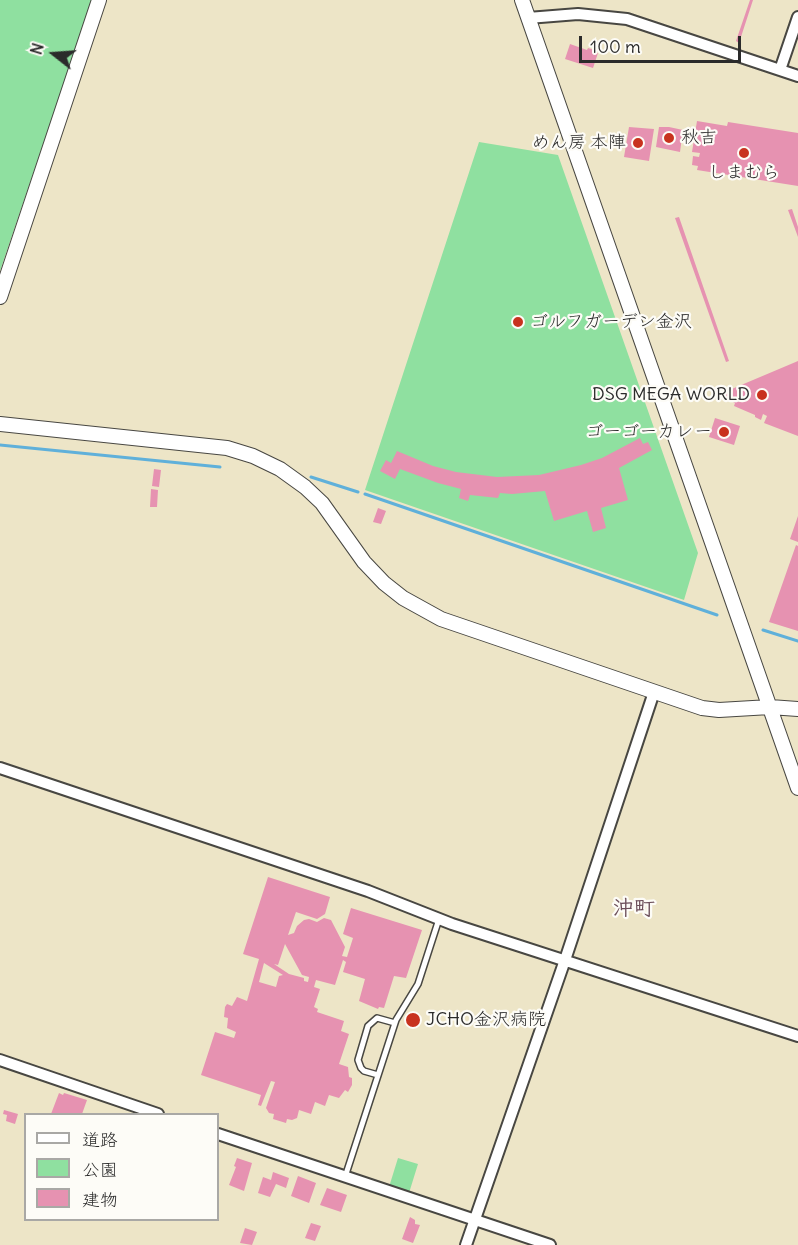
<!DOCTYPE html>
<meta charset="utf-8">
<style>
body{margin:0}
#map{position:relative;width:798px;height:1245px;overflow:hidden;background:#ede5c7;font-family:Delius,"Klee One",sans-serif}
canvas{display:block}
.legend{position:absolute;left:24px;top:1113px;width:195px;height:108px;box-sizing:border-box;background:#fdfcf7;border:2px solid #a9a8a5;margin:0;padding:8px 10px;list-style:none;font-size:18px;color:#2b2b2b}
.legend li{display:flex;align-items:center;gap:12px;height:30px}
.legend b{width:30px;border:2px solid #a9a8a5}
.north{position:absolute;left:24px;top:24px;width:60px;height:60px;-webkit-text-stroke:4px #fdfcf7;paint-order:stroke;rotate:287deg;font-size:16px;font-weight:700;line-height:24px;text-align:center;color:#2b2b2b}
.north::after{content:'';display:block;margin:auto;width:21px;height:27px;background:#2b2b2b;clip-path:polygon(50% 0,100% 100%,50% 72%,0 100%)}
.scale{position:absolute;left:579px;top:36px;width:162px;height:27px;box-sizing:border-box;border:3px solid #2b2b2b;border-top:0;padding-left:8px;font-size:18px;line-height:21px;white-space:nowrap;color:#2b2b2b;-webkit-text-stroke:4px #fdfcf7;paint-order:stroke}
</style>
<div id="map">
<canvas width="798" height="1245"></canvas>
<ul class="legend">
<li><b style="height:8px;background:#fff"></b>道路</li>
<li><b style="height:16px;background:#8fe0a0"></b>公園</li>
<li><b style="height:16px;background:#e692b1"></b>建物</li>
</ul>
<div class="north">N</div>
<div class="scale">100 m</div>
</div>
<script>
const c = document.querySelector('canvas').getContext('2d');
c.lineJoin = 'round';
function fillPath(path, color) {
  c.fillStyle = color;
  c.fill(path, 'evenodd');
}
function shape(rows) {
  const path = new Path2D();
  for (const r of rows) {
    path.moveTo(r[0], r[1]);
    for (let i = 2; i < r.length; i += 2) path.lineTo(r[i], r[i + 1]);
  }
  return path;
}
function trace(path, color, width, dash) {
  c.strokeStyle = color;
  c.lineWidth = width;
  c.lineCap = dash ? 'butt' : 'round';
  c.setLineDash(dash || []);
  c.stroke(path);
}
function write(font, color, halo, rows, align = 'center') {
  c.font = font + ' Delius,"Klee One",sans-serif';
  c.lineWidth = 4.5;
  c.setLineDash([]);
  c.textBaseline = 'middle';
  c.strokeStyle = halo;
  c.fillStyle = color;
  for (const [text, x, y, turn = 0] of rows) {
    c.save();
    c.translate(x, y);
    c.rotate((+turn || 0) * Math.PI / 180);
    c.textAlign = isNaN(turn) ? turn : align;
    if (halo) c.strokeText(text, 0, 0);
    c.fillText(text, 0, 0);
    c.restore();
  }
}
fillPath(shape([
 [0,0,92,0,0,271],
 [479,142,558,155,698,553,684,600,365,490],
 [398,1158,418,1164,409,1193,389,1187]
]), '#8fe0a0');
trace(shape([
 [0,445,220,467],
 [311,477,358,492],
 [365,494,717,615],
 [763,630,798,641]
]), '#5fb0da', 3);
fillPath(shape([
 [750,0,753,0,739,43,736,41],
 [570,44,587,50,588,48,594,50,594,52,598,53,593,68,565,59],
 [697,121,727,126,728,122,798,133,798,186,697,170,698,166,692,165,693,156,699,157,700,153,692,152],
 [629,127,654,129,649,161,624,157],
 [659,127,669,127,683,130,680,152,656,147],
 [792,209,798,227,798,237,788,210],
 [679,217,729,361,726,362,675,218],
 [798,361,798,436,764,423,767,416,763,414,761,420,755,417,755,415,734,406,735,403,724,398,727,391],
 [715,418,740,426,734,445,709,437],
 [640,438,643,444,648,442,652,450,619,468,628,500,601,508,606,528,593,532,587,511,554,521,545,491,512,494,500,493,498,498,470,495,468,501,459,498,461,489,438,483,400,469,395,479,380,471,386,460,391,463,397,451,433,466,456,472,497,477,539,475,581,465,602,458],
 [154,469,161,470,159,487,152,486],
 [151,489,158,490,157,507,150,507],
 [378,508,386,511,381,524,373,522],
 [798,516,798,542,790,539],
 [796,545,798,546,798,631,769,622],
 [268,877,330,897,325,914,317,919,296,912,288,935,294,933,297,926,304,920,309,919,317,922,324,918,331,920,345,947,342,956,347,957,353,938,343,934,351,908,422,930,406,978,394,976,384,1008,379,1007,378,1009,359,1001,365,979,343,972,346,962,343,960,335,985,316,980,314,987,320,989,314,1007,318,1009,317,1012,344,1021,341,1031,349,1034,339,1064,348,1067,349,1077,352,1078,352,1085,348,1092,345,1090,339,1098,329,1095,325,1106,315,1102,311,1114,299,1110,297,1118,292,1120,287,1119,286,1123,273,1119,274,1114,269,1113,266,1108,275,1082,271,1081,261,1106,258,1105,261,1095,201,1075,215,1032,234,1038,236,1032,227,1028,228,1018,224,1017,225,1007,227,1004,232,1006,237,997,247,1001,259,959,243,954],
 [285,944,302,975,309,977,308,982,304,981,304,978,289,974,274,964,278,965],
 [264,963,283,975,279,976,276,987,259,982],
 [59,1093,63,1095,64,1093,87,1100,82,1114,51,1114],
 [4,1110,18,1114,15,1124,6,1121,7,1115,3,1114],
 [237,1158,252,1163,244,1191,229,1185,236,1167,234,1166],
 [273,1172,289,1178,286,1188,276,1184,270,1197,258,1193,263,1177,271,1180],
 [298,1176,316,1183,309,1203,291,1196],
 [327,1188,347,1195,341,1212,320,1205],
 [410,1217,415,1220,415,1224,420,1225,413,1243,402,1239],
 [311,1223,321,1226,315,1241,305,1238],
 [245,1228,257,1232,252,1245,240,1243]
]), '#e692b1');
const service = shape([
 [378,1075,364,1071,361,1068,358,1060,368,1026,377,1018,395,1023],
 [345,1177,396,1020,418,984,439,919]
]);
const minor = shape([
 [528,18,578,14,627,19,798,76],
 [780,70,798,17],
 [0,768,368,891,452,924,798,1036],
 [0,1060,158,1114],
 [218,1134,550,1245],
 [466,1245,565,960,654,692]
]);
const tertiary = shape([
 [522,0,798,788],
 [0,297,99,0],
 [0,424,227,448,253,456,280,469,305,487,322,503,364,562,384,583,403,598,441,619,702,708,719,710,770,707,798,709]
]);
trace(service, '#484742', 8);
trace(minor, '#484742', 14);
trace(tertiary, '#484742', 16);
trace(service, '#fff', 5);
trace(minor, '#fff', 10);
trace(tertiary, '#fff', 14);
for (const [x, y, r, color] of [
 [669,138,6,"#c8321e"],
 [638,143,6,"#c8321e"],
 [744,153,6,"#c8321e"],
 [518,322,6,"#c8321e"],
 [762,395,6,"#c8321e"],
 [724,432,6,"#c8321e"],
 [413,1020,8,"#c8321e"]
]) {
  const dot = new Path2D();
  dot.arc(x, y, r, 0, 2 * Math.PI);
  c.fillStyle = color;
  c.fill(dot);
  trace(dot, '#fdfcf7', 2);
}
write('18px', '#2b2b2b', '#fdfcf7', [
 ["秋吉",681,138],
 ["めん房 本陣",626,143,"right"],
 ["しまむら",744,173,"center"],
 ["ゴルフガーデン金沢",530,322],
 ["DSG MEGA WORLD",750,395,"right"],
 ["ゴーゴーカレー",712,432,"right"],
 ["JCHO金沢病院",426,1020]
], 'left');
write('bold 21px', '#6c4f5a', '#fdfcf7', [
 ["沖町",634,909]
]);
</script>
